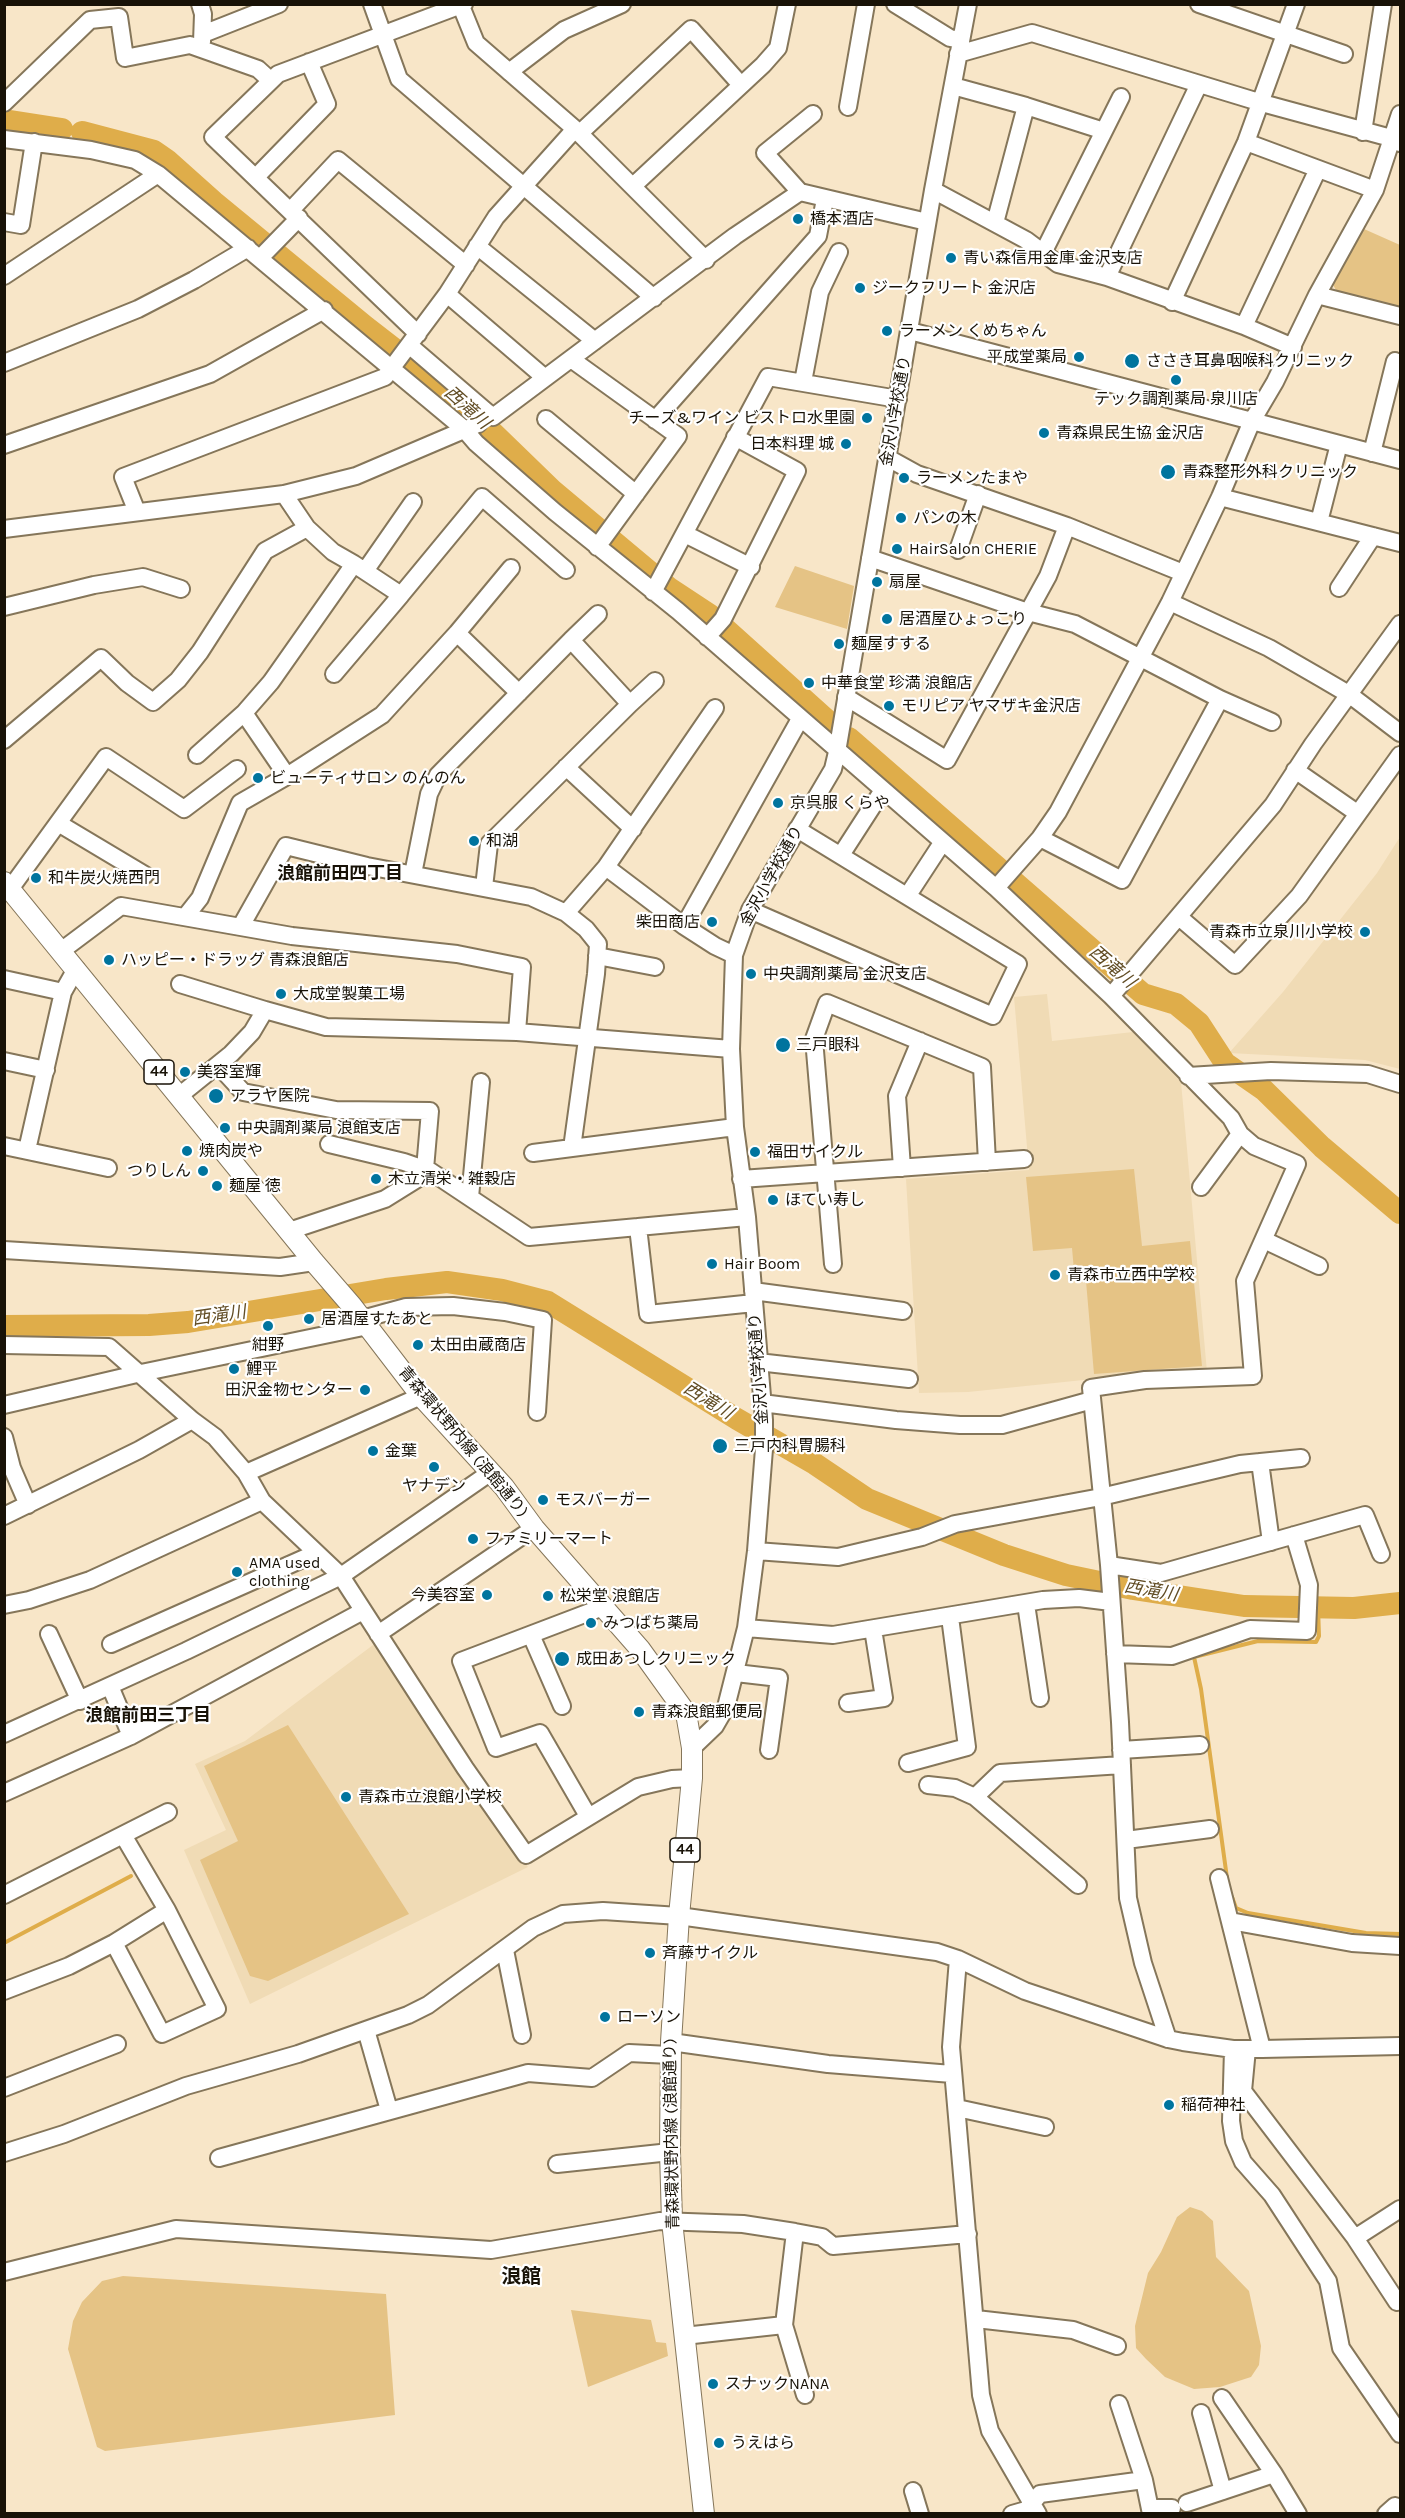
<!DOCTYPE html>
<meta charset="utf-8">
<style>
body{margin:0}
#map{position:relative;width:1405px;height:2518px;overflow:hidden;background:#f8e6c8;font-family:Karla,sans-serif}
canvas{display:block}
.frame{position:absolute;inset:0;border:6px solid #181207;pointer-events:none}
</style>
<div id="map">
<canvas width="1405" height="2518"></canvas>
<div class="frame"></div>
</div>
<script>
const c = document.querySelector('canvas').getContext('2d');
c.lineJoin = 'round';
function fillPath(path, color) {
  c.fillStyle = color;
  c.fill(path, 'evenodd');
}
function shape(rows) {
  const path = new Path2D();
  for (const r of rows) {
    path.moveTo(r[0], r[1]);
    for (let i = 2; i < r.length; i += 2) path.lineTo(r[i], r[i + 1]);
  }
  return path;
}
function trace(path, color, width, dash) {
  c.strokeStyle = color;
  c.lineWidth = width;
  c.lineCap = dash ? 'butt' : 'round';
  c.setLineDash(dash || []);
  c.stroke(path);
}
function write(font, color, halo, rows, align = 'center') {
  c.font = font + ' Karla,"Noto Sans JP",sans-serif';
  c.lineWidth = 4.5;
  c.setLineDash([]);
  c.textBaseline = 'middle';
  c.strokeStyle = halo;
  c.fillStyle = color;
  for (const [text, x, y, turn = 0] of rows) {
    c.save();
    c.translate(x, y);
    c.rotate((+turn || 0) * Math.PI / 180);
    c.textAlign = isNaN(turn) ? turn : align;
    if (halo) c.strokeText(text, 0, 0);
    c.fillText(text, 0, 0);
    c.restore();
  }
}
fillPath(shape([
 [1400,837,1400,1069,1365,1060,1229,1053,1283,992,1377,873],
 [1047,994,1052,1041,1133,1032,1181,1082,1207,1372,1093,1379,968,1392,919,1393,906,1179,1029,1170,1014,997],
 [377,1642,528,1867,250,2004,184,1850,226,1830,195,1764,245,1741]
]), '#f0dbb5');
fillPath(shape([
 [1364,229,1400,245,1400,309,1337,292,1332,283],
 [795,566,854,586,847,629,775,607],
 [1134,1169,1142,1246,1190,1241,1202,1366,1094,1374,1086,1281,1075,1282,1072,1248,1033,1251,1026,1177],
 [288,1725,409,1914,268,1981,250,1976,200,1860,238,1841,204,1766],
 [1190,2207,1202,2211,1213,2221,1216,2257,1249,2291,1261,2346,1259,2365,1251,2377,1220,2387,1194,2389,1165,2377,1146,2359,1136,2348,1135,2326,1148,2273,1161,2252,1177,2217],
 [123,2276,386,2294,395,2415,105,2451,97,2447,68,2349,73,2321,82,2302,102,2281],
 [571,2310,651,2320,656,2342,666,2343,668,2356,588,2387]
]), '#e5c385');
trace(shape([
 [1227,1878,1201,1689,1194,1657,1258,1641,1316,1642,1319,1636,1318,1607],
 [1232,1897,1236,1908,1248,1913,1366,1933,1400,1934],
 [4,1943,131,1876]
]), '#dfad4a', 4);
trace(shape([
 [4,120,62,129],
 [82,132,154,151,167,160,214,202,366,327,455,396,552,490,669,588,710,615,829,722],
 [849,738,1143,994,1176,1004,1199,1023,1225,1063,1264,1090,1322,1147,1400,1213],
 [4,1326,149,1325,188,1322,386,1289,447,1282,502,1290,548,1302,737,1419,815,1464,867,1499,1004,1555,1066,1575,1133,1589,1244,1606,1354,1608,1400,1603]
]), '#dfad4a', 22);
const minor = shape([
 [200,4,203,14,202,42],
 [372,4,399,79,654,298],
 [895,4,950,38,961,40],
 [1199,4,1344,54],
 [461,6,476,43,575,129,706,260],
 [203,34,279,4],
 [958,54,1032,33,1262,103,1391,138,1400,143],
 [509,72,564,30,622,4],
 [953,86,1026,106,1104,131,1043,253],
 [4,103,90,20,119,17,125,58,190,45,258,69,270,80],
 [848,107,866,4],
 [1104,131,1121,97],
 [1363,132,1383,4],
 [580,133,691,29,741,85],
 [4,139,91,150,135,160,158,174,464,429,476,443,555,512,678,611,996,888,1111,996,1231,1118,1240,1134,1254,1146,1297,1164,1245,1281,1253,1376,1145,1380,1091,1388,1109,1565,1120,1722,1128,1898,1143,1963,1168,2039],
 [1246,142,1375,190],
 [256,177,327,104,309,62],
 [633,186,763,65,778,48,787,4],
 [933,190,1026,240,1058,264,1107,277,1244,326,1293,347],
 [800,192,765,153,813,114],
 [291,210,338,160,466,265],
 [4,222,21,225,34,142],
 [995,223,1026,106],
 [477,246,595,341],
 [260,258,299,218],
 [4,276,158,174],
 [1107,277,1199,84],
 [447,294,544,377],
 [1317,295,1400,316],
 [1172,302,1246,142,1296,4],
 [1244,326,1318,169],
 [910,331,1400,460],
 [418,334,213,137,278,74,464,4],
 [409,345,487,412],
 [571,359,678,436,597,547],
 [4,363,138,309,194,280,248,248],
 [803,382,820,292,839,252],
 [546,419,636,494],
 [655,420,818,236,825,199],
 [4,445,210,374,324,310],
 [1372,453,1395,361],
 [888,458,917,474,1067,526,1183,573],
 [284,494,307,528,333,552,354,564,271,682,244,713,287,776],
 [1220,497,1400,543],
 [137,512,123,477,385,377,447,294,496,217,575,129],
 [1319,522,1339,444],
 [4,529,284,494,356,476,478,424,487,412,493,417,735,236,800,192,927,222],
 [685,534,751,567],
 [958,550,978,494],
 [870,558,1028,612,1075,624,1220,699,1122,880,1040,838],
 [354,564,401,595,482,497,566,570],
 [365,571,413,502],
 [1339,588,1373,536],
 [653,592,768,377,898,399],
 [1170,602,1269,648,1321,678,1350,695,1400,733],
 [4,607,94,585,143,577,181,589],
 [457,633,519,693],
 [707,637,723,619,797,471,735,437],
 [571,640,598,614],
 [334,674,401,595],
 [846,697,947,760,1048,576,1067,526],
 [1220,699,1272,722],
 [630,704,655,681],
 [4,740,101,658,127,683,153,702,178,680,200,652,265,551,307,528],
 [197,755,244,713],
 [566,767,633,829],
 [1295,770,1357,813],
 [58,823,145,875],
 [841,855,883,790],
 [606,867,684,926,715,946,734,955],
 [413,874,429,794,438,775,571,640,630,704,489,844,484,887],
 [996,888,1040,838,1058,812,1170,602,1220,497,1252,421,1275,382,1317,295,1375,190,1400,114],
 [10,889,106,757,184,809,237,769],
 [908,895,942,843],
 [750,910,993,1016,1018,964,797,829],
 [566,913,606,867,715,708],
 [185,917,200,898,240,803,287,776,382,715,457,633,511,568],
 [1179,917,1235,965,1299,896,1400,755],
 [241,926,286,846,367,866,531,897,566,913,586,929,598,944,596,974,572,1148],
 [684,926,800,719],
 [61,951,121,906,292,936,457,954,522,967,517,1032],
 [597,956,655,967],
 [4,979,63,992,76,969],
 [180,984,265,1010],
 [1111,996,1273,805,1313,744,1400,624],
 [4,1061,46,1070],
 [218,1065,243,1092,336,1110,430,1111,425,1169],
 [1188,1076,1271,1071,1368,1074,1400,1084],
 [179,1096,231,1054,252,1032,265,1010,326,1027,517,1032,731,1049],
 [329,1144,404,1162,430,1171],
 [4,1146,108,1168],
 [27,1150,63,992],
 [533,1153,735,1127],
 [902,1168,897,1096,920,1041],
 [741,1179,1024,1159],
 [1201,1187,1240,1134],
 [470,1197,481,1082],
 [638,1227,648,1314,754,1303],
 [289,1231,385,1199,430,1171,529,1237,747,1217],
 [1264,1240,1319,1266],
 [4,1250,280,1267,314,1262],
 [833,1264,814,1039,827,1003,982,1067,987,1162],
 [753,1291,903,1311],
 [362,1319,406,1307,453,1306,505,1312,543,1320,537,1412],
 [4,1345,109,1347,192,1420,215,1437,246,1473,262,1501,341,1576,465,1768,526,1855,638,1787,672,1779,692,1778],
 [758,1362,909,1379],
 [762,1403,896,1420,960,1425,1002,1425,1092,1400],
 [4,1405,141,1373,368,1326],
 [4,1437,12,1468,28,1505],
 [1260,1462,1271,1542],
 [246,1473,421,1396],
 [4,1516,139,1450,192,1420],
 [756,1551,838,1557,922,1537,955,1524,1101,1497,1240,1464,1301,1458],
 [1109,1565,1161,1573,1365,1515,1381,1554],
 [1026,1604,1040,1698],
 [4,1605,29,1600,90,1580,262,1501],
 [746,1628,833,1635,1043,1600,1079,1598,1111,1602],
 [49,1634,80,1701],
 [378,1634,534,1528],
 [531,1635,562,1706],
 [111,1644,316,1553],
 [1115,1654,1172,1656,1250,1629,1307,1631,1309,1585,1294,1535],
 [736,1673,779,1678,769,1750],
 [110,1686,131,1736],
 [848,1703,884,1698,873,1629],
 [4,1734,186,1651,341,1576,491,1472],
 [692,1748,715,1726,726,1707,746,1628,756,1551,764,1449,764,1420,747,1217,735,1127,731,1049,734,955,750,910,833,769,837,752,933,190,968,4],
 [1121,1750,1200,1745],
 [908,1763,967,1747,950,1617],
 [928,1785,955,1788,975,1797,1078,1885],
 [4,1793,131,1736,363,1611],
 [975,1797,1000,1773,1122,1765],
 [588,1816,540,1733,496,1748,461,1661,603,1607],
 [1126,1840,1210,1829],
 [1219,1878,1262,2049],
 [4,1895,168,1812],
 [1230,1921,1352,1943,1400,1946],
 [114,1943,162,2034,217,2009,167,1910,123,1835],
 [505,1950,522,2035],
 [958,1959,951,2047,981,2395,990,2431,1038,2514],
 [4,1991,69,1966,114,1943,167,1910],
 [366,2030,389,2110],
 [671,2042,828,2064,952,2074],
 [1233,2049,1231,2121,1234,2141,1243,2162,1272,2195,1328,2281,1341,2348,1400,2434],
 [1247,2049,1243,2091,1355,2238,1397,2302],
 [4,2088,117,2044],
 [957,2108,1045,2127],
 [4,2153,64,2134,186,2086,298,2054,408,2015,428,2005,533,1928,563,1914,603,1911,679,1916,937,1952,958,1959,1025,1991,1168,2039,1183,2042,1233,2049,1262,2049,1400,2046],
 [219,2158,528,2073,592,2078,629,2053,670,2055],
 [557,2164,670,2152],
 [795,2232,784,2325,805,2395],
 [1355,2238,1400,2209],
 [4,2272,176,2229,491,2250,660,2221,743,2224,795,2232,822,2237,833,2246,968,2234],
 [976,2319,1073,2330,1117,2346],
 [684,2336,784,2325],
 [1222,2398,1274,2474,1298,2514],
 [1201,2413,1223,2491],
 [1144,2480,1151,2514],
 [913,2491,920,2514],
 [1187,2503,1274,2474],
 [1151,2508,1172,2508],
 [1012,2514,1026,2510,1040,2494,1144,2480,1119,2404],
 [1386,2514,1395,2506]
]);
const major = shape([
 [4,882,314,1262,352,1306,421,1396,504,1487,534,1528,640,1649,686,1713,692,1748,692,1778,679,1916,671,2042,670,2152,672,2221,704,2514]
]);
trace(minor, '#85765a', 20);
trace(major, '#85765a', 22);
trace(minor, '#fff', 16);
trace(major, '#fff', 20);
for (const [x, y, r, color] of [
 [798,219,6,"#00749e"],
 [951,258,6,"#00749e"],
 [860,288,6,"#00749e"],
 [887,331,6,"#00749e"],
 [1079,357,6,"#00749e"],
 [1132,361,8,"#00749e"],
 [1176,380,6,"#00749e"],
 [867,418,6,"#00749e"],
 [1044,433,6,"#00749e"],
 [846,444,6,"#00749e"],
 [1168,472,8,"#00749e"],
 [904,478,6,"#00749e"],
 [901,518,6,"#00749e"],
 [897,549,6,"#00749e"],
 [877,582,6,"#00749e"],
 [887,619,6,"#00749e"],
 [839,644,6,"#00749e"],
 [809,683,6,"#00749e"],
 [889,706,6,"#00749e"],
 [258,778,6,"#00749e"],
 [778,803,6,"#00749e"],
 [474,841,6,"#00749e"],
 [36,878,6,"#00749e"],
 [712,922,6,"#00749e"],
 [1365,932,6,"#00749e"],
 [109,960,6,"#00749e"],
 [751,974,6,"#00749e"],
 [281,994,6,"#00749e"],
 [783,1045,8,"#00749e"],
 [185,1072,6,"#00749e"],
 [216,1096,8,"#00749e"],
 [225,1128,6,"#00749e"],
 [187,1151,6,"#00749e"],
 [755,1152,6,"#00749e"],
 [203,1171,6,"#00749e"],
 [376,1179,6,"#00749e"],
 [217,1186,6,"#00749e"],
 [773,1200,6,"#00749e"],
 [712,1264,6,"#00749e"],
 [1055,1275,6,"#00749e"],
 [309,1319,6,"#00749e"],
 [268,1326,6,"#00749e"],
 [418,1345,6,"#00749e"],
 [234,1369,6,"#00749e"],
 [365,1390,6,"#00749e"],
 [720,1446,8,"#00749e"],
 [373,1451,6,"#00749e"],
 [434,1467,6,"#00749e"],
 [543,1500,6,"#00749e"],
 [473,1539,6,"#00749e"],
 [237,1572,6,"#00749e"],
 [487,1595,6,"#00749e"],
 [548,1596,6,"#00749e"],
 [591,1623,6,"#00749e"],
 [562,1659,8,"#00749e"],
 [639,1712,6,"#00749e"],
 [346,1797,6,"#00749e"],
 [650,1953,6,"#00749e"],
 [605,2017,6,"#00749e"],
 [1169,2105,6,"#00749e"],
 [713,2384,6,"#00749e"],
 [719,2443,6,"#00749e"]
]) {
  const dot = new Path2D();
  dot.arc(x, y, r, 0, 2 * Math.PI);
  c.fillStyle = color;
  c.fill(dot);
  trace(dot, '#fff', 2);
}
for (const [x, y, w] of [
 [159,1072,30],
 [685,1850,30]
]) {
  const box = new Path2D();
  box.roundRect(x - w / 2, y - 12, w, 24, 4.5);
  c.fillStyle = '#fff';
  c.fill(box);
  trace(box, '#181207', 1.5);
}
write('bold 15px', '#181207', null, [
 ["44",159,1072],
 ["44",685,1850]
]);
write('16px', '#181207', '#fff', [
 ["橋本酒店",810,219],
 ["青い森信用金庫 金沢支店",963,258],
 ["ジークフリート 金沢店",872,288],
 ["ラーメン くめちゃん",899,331],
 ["平成堂薬局",1067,357,"right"],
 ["ささき耳鼻咽喉科クリニック",1146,361],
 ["テック調剤薬局 泉川店",1176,399,"center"],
 ["チーズ&ワイン ビストロ水里園",855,418,"right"],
 ["青森県民生協 金沢店",1056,433],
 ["日本料理 城",834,444,"right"],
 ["青森整形外科クリニック",1182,472],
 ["ラーメンたまや",916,478],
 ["パンの木",913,518],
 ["HairSalon CHERIE",909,549],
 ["扇屋",889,582],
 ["居酒屋ひょっこり",899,619],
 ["麺屋すする",851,644],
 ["中華食堂 珍満 浪館店",821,683],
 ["モリピア ヤマザキ金沢店",901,706],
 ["ビューティサロン のんのん",270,778],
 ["京呉服 くらや",790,803],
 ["和湖",486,841],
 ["和牛炭火焼西門",48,878],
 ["柴田商店",700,922,"right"],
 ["青森市立泉川小学校",1353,932,"right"],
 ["ハッピー・ドラッグ 青森浪館店",121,960],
 ["中央調剤薬局 金沢支店",763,974],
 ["大成堂製菓工場",293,994],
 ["三戸眼科",796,1045],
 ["美容室輝",197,1072],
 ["アラヤ医院",230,1096],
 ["中央調剤薬局 浪館支店",237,1128],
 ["焼肉炭や",199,1151],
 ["福田サイクル",767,1152],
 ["つりしん",191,1171,"right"],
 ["木立清栄・雑穀店",388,1179],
 ["麺屋 徳",229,1186],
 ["ほてい寿し",785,1200],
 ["Hair Boom",724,1264],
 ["青森市立西中学校",1067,1275],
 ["居酒屋すたあと",321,1319],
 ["紺野",268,1345,"center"],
 ["太田由蔵商店",430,1345],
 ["鯉平",246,1369],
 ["田沢金物センター",353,1390,"right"],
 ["三戸内科胃腸科",734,1446],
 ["金葉",385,1451],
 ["ヤナデン",434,1486,"center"],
 ["モスバーガー",555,1500],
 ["ファミリーマート",485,1539],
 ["AMA used",249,1563],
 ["clothing",249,1581],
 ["今美容室",475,1595,"right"],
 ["松栄堂 浪館店",560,1596],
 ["みつばち薬局",603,1623],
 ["成田あつしクリニック",576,1659],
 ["青森浪館郵便局",651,1712],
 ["青森市立浪館小学校",358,1797],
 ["斉藤サイクル",662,1953],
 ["ローソン",617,2017],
 ["稲荷神社",1181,2105],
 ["スナックNANA",725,2384],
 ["うえはら",731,2443]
], 'left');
write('16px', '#181207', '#fff', [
 ["金沢小学校通り",896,411,-80],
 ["金沢小学校通り",772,876,-61],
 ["金沢小学校通り",759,1369,-94],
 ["青森環状野内線 (浪館通り)",463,1442,50],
 ["青森環状野内線 (浪館通り)",672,2134,-91]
]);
write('italic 18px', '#624d25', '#fff', [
 ["西滝川",467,408,42],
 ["西滝川",1112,967,41],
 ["西滝川",219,1316,-8],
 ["西滝川",708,1401,32],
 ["西滝川",1151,1591,10]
]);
write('bold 18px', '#181207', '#fff', [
 ["浪館前田四丁目",340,874],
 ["浪館前田三丁目",148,1716]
]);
write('bold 20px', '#181207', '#fff', [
 ["浪館",521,2277]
]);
</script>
